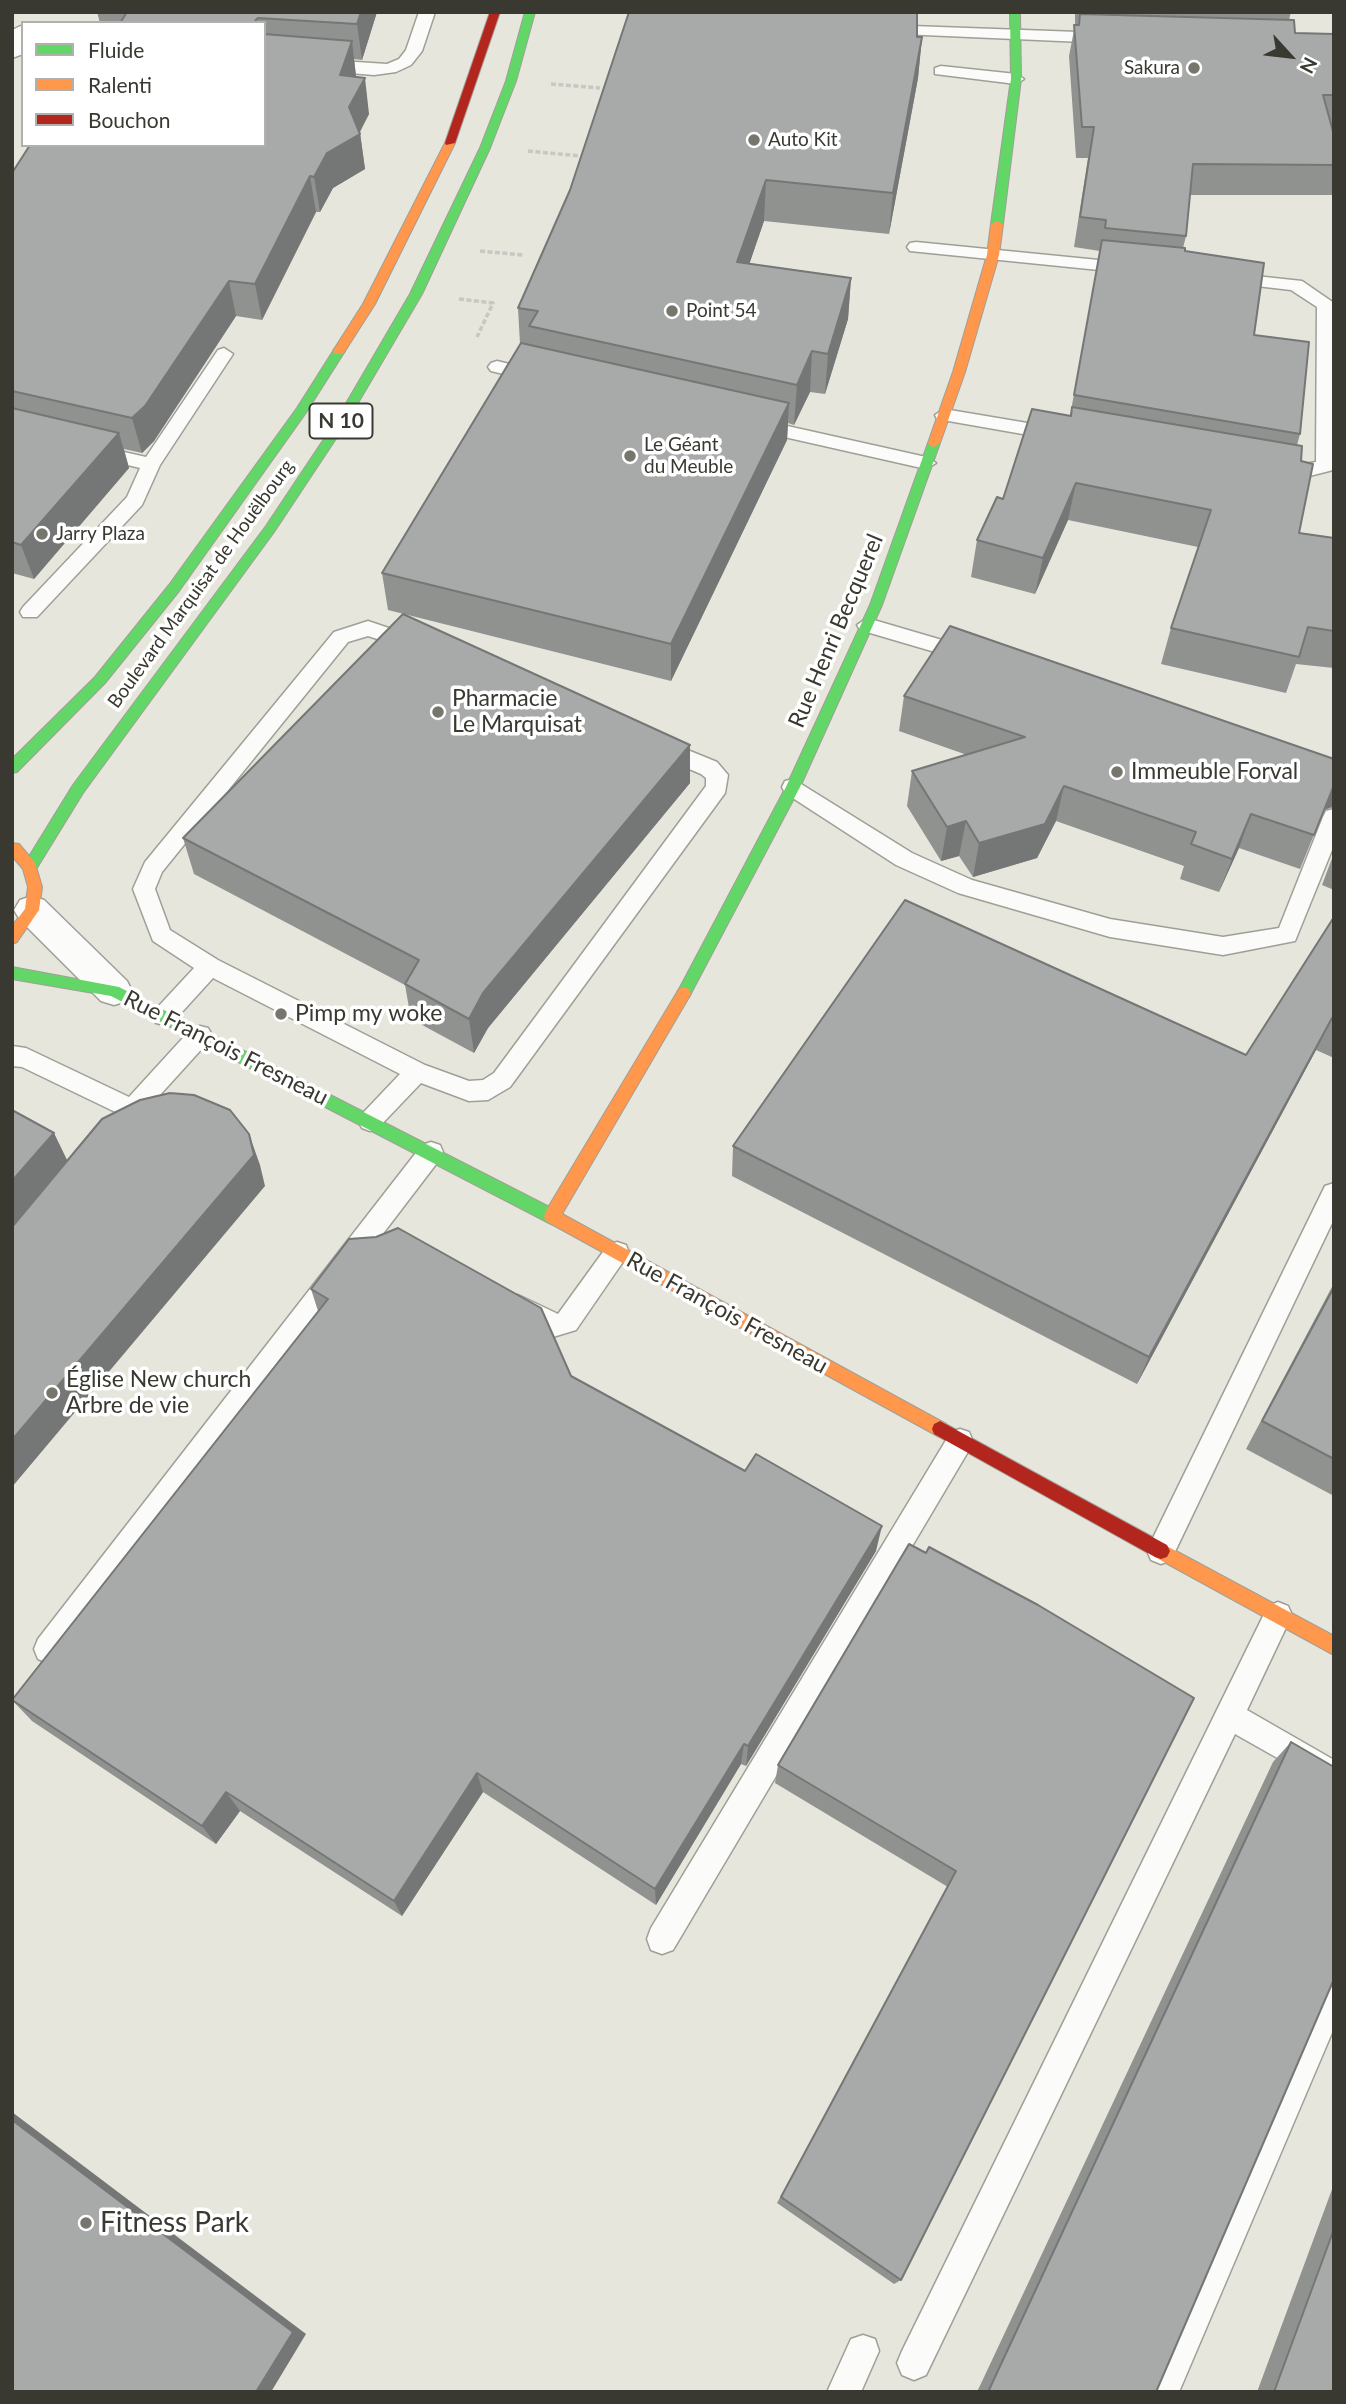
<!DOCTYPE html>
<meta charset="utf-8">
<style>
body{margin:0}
#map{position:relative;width:1346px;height:2404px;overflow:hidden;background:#e6e6dc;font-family:Lato,sans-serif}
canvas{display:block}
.frame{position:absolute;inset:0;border:14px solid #393931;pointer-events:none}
.legend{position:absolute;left:21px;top:21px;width:245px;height:126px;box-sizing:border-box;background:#fff;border:2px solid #b0b0ad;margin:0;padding:9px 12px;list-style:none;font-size:21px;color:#393931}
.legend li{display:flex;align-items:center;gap:14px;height:35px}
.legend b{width:35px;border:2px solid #b0b0ad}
.north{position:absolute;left:1255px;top:21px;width:70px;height:70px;-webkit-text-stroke:5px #fff;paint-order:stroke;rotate:117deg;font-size:19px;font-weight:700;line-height:28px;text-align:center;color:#393931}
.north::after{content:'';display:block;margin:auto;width:24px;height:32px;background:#393931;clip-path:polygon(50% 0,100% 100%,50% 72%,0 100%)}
</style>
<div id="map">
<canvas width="1346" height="2404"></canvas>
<div class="frame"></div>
<ul class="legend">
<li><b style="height:9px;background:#63d668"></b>Fluide</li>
<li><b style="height:9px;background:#ff974d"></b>Ralenti</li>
<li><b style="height:9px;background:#b3261e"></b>Bouchon</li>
</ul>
<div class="north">N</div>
</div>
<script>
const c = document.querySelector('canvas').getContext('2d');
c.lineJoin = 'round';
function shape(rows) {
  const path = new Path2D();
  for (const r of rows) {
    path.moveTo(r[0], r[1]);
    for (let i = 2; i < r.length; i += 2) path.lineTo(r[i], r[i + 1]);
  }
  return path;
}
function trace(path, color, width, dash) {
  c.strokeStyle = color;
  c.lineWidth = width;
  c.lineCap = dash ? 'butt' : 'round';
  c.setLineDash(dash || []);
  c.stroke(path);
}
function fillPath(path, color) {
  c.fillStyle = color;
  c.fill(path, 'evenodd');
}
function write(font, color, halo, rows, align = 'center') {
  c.font = font + ' Lato,sans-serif';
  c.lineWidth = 7;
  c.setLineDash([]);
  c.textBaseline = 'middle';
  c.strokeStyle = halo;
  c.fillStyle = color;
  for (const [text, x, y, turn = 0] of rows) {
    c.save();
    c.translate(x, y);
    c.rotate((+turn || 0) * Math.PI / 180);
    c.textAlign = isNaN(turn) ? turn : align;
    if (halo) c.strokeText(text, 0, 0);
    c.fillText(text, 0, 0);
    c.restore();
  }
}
const lane = shape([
 [419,12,435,12,422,51,411,65,396,72,374,75,264,66,264,56,387,64,399,59,406,50,419,12],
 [884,25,1106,33,1114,38,1106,43,878,33,876,30,884,25],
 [941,66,1016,74,1024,79,1016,84,935,74,935,68,941,66],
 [916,242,1129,263,1138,268,1129,273,910,251,907,247,910,243,916,242],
 [1228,273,1302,281,1334,303,1333,470,1290,481,1275,479,1272,474,1282,468,1316,462,1317,307,1291,290,1222,282,1219,278,1222,274,1228,273],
 [224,348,233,354,160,465,142,505,37,617,23,617,20,612,23,607,127,497,140,468,86,455,84,451,86,447,93,445,146,457,218,350,224,348],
 [497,361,543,372,545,376,536,382,491,371,488,367,491,363,497,361],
 [944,409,1057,428,1066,434,1057,440,937,419,935,415,944,409],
 [756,419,926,457,936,463,926,469,749,429,747,425,756,419],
 [867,618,976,650,979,655,976,660,969,662,860,630,857,625,867,618],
 [368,621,421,639,424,644,414,651,368,636,348,642,162,872,155,889,170,930,218,960,425,1065,469,1081,483,1080,494,1073,706,786,706,778,701,774,654,754,650,748,654,742,668,742,717,762,728,775,725,793,510,1087,488,1100,469,1101,421,1083,378,1128,370,1131,362,1128,358,1121,362,1114,400,1074,213,978,172,1023,164,1025,156,1023,152,1016,156,1009,194,968,153,941,133,889,145,862,334,632,368,621],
 [793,779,912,853,972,880,1110,919,1223,937,1279,928,1323,817,1326,811,1334,809,1334,845,1295,941,1223,955,1110,937,958,893,896,865,785,793,782,787,785,781,793,779],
 [200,1026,208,1028,212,1035,208,1042,140,1117,132,1120,22,1067,12,1066,12,1046,26,1048,129,1097,192,1028,200,1026],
 [431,1142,440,1145,443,1152,440,1159,58,1659,48,1663,38,1659,34,1649,38,1639,422,1145,431,1142],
 [1334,1183,1334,1219,1171,1560,1161,1564,1151,1560,1147,1551,1151,1542,1325,1186,1334,1183],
 [617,1242,626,1245,629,1253,576,1330,553,1337,509,1314,505,1306,509,1298,518,1295,558,1314,608,1245,617,1242],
 [960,1429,969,1432,973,1441,969,1450,673,1950,662,1954,651,1950,647,1939,651,1928,951,1432,960,1429],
 [1278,1602,1288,1606,1292,1615,1247,1710,1334,1760,1334,1790,1235,1734,926,2375,914,2380,902,2375,897,2363,902,2351,1268,1606,1278,1602],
 [1334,1976,1334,2028,1179,2392,1145,2392,1323,1980,1334,1976],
 [863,2335,875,2339,879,2351,861,2392,827,2392,851,2339,863,2335]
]);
const street = shape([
 [23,25,23,54,12,58,12,30,23,25],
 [32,896,44,900,127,981,132,991,127,1001,114,1005,101,1001,20,920,14,910,20,900,32,896]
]);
const fast = shape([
 [525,12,535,12,516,81,490,148,422,294,345,425,274,532,83,793,35,871,25,871,23,867,25,863,73,785,266,526,334,424,410,294,480,148,506,81,525,12],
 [1010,12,1020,12,1021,79,1003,224,997,227,991,224,1011,79,1010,12],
 [339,347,345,351,305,414,179,591,105,683,17,772,12,773,12,759,95,677,169,585,297,408,335,348,339,347],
 [934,439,940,443,882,605,800,787,689,997,679,997,677,993,786,787,870,605,928,443,934,439],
 [12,967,119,987,563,1214,565,1219,563,1224,557,1226,551,1224,111,996,12,979,12,967]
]);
const slow = shape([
 [450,140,455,143,375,304,343,354,335,354,333,351,363,304,445,143,450,140],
 [997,221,1003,224,999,255,965,372,940,443,934,447,930,446,928,443,953,372,987,255,991,224,997,221],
 [12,843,19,844,35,863,42,887,39,910,17,942,12,944,12,926,25,909,28,887,23,869,12,856,12,843],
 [684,987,689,989,691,993,689,997,562,1214,946,1424,948,1429,946,1434,940,1437,934,1434,546,1221,544,1216,546,1211,679,989,684,987],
 [1161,1543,1334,1636,1334,1655,1155,1557,1152,1551,1155,1545,1161,1543]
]);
const jam = shape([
 [490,12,500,12,455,143,446,145,445,143,490,12],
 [940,1421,1167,1545,1170,1551,1167,1557,1161,1559,1155,1557,934,1434,932,1429,934,1424,940,1421]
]);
trace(lane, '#a09f97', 3);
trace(street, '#a09f97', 3);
trace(fast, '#a09f97', 2);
trace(slow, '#a09f97', 2);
trace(jam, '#a09f97', 2);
trace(shape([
 [551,84,600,88],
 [528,151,580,156],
 [480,251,523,255],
 [459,299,493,303,477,337]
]), '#c7c7c4', 3.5, [5, 2.5]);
fillPath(lane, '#fbfbfa');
fillPath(street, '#fbfbfa');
fillPath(fast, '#63d668');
fillPath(slow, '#ff974d');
fillPath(jam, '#b3261e');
fillPath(shape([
 [97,12,377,12,362,60,354,59,356,77,369,114,360,132,365,169,333,188,320,212,316,212,262,320,236,316,154,441,142,453,124,449,129,468,34,579,12,573,12,173,264,145,264,23,100,23],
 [1075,12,1291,12,1289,20,1295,33,1334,34,1334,126,1331,126,1334,135,1333,195,1190,195,1186,236,1183,248,1185,251,1254,335,1300,434,1297,445,1301,461,1299,533,1334,538,1334,668,1296,664,1286,693,1161,664,1171,628,1198,547,1068,520,1035,594,971,577,977,540,1003,499,1070,416,1100,251,1074,247,1088,158,1076,158,1069,56,1075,25],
 [917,37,922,37,918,78,889,234,764,221,749,264,851,278,848,319,825,394,810,392,794,425,788,423,787,440,671,681,388,610,382,573,520,344,518,308,570,190],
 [904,696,1334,759,1334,807,1324,810,1300,869,1239,848,1219,892,1180,879,1184,866,1056,821,1037,858,973,877,959,856,941,861,907,806,912,771,967,755,899,731],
 [690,783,488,1028,474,1053,411,1019,405,985,194,874,183,838],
 [1334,853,1334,890,1322,885],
 [1334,917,1334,1058,1316,1050,1137,1384,732,1176,733,1146,1246,1055],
 [1334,1283,1334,1496,1246,1449],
 [311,1289,571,1376,876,1551,746,1766,741,1764,656,1905,483,1792,402,1916,240,1811,216,1844,32,1721,12,1700,318,1311],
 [926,1553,1038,1605,901,2280,894,2284,777,2203,948,1887,775,1783,778,1765],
 [1291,1742,1156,2392,977,2392,1273,1762],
 [1334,2184,1334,2392,1257,2392]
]), '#909290');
fillPath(shape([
 [361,12,377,12,362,60,357,24],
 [922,37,918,78,889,234,893,193],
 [352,41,356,76,345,111,340,75],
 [365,78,369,114,358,135,360,134,365,169,333,188,320,212,314,177,349,107],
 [310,176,316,212,262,320,255,284],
 [766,180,764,221,736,303,737,262],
 [851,278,848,319,825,394,828,354],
 [229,281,236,316,154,441,142,453,132,418],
 [812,351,810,392,794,425,797,385],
 [789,403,787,440,671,681,671,644],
 [119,433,129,468,34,579,21,545],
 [1076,483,1068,520,1035,594,1043,558],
 [690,745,690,783,488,1028,474,1053,469,1019,483,993],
 [1334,785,1333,806,1324,810],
 [1064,786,1056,821,1037,858,973,877,979,843],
 [1251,814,1239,848,1219,892,1232,859],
 [966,821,959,856,941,861,947,827],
 [1332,1018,1316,1050,1137,1384,1149,1357],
 [54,1133,69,1164,12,1232,12,1181],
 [249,1134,260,1165,265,1186,12,1487,12,1440],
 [882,1526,876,1551,746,1766,748,1746],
 [744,1744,741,1764,656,1905,655,1889],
 [477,1773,483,1792,402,1916,394,1901],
 [226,1792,240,1811,216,1844,202,1826],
 [12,2112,306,2334,271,2392,256,2392,12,2120]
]), '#757776');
const building = shape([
 [127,12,361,12,357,24,258,18,255,21,256,23,120,23,127,12],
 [629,12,917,12,917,37,922,37,893,193,766,180,737,262,851,278,828,354,812,351,797,385,529,326,538,311,518,308,570,190,629,12],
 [1080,14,1294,20,1295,33,1334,34,1334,95,1323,95,1334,135,1334,165,1193,164,1186,236,1105,228,1106,220,1080,217,1094,127,1082,127,1074,25,1079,25,1080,14],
 [264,34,352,41,340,75,365,78,349,107,360,134,327,153,314,177,310,176,255,284,229,281,145,406,132,418,12,391,12,173,30,145,264,145,264,34],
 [1102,240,1185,248,1185,251,1264,263,1254,335,1309,342,1300,434,1074,395,1102,240],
 [521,343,789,403,671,644,382,573,521,343],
 [1072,407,1302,446,1301,461,1313,464,1299,533,1334,538,1334,631,1308,627,1299,657,1171,628,1211,510,1076,483,1043,558,977,540,997,497,1003,499,1032,409,1071,416,1072,407],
 [12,408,119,433,21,545,12,542,12,408],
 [403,614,690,745,483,993,469,1019,405,984,419,960,183,838,403,614],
 [950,626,1334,759,1334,785,1314,835,1251,814,1232,859,1191,844,1196,832,1064,786,1045,824,979,843,966,821,947,827,912,771,1025,737,904,696,950,626],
 [905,900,1246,1055,1334,917,1334,1019,1332,1018,1149,1357,733,1146,905,900],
 [170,1093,194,1095,230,1110,249,1134,254,1155,12,1440,12,1227,102,1119,140,1100,170,1093],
 [12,1110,54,1133,12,1181,12,1110],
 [398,1228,541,1308,571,1376,745,1471,756,1454,882,1526,748,1746,744,1744,655,1889,477,1773,394,1901,226,1792,202,1826,12,1700,328,1299,311,1289,349,1239,376,1237,398,1228],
 [1334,1287,1334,1459,1262,1421,1334,1287],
 [909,1544,926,1553,929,1547,1038,1605,1194,1698,901,2280,781,2197,956,1871,778,1765,909,1544],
 [1291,1742,1334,1767,1334,1979,1156,2392,988,2392,1291,1742],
 [12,2120,293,2332,256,2392,12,2392,12,2120],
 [1334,2229,1334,2392,1274,2392,1334,2229]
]);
fillPath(building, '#a7aaa8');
trace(building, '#757776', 2);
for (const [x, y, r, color] of [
 [1194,68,7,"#76766d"],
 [754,140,7,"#76766d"],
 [672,311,7,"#76766d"],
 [630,456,7,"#76766d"],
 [42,534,7,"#76766d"],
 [438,712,7,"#76766d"],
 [1117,772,7,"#76766d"],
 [281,1014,7,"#76766d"],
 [52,1393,7,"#76766d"],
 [86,2223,7,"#76766d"]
]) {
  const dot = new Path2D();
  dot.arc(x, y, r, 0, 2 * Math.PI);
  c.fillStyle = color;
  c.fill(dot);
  trace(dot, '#fff', 2.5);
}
write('19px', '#393931', '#fff', [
 ["Sakura",1180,68,"right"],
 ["Auto Kit",768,140],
 ["Point 54",686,311],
 ["Le Géant",644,445],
 ["du Meuble",644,467],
 ["Jarry Plaza",56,534]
], 'left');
write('19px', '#393931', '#fff', [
 ["Boulevard Marquisat de Houëlbourg",201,584,-54]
]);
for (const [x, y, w] of [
 [341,421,63]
]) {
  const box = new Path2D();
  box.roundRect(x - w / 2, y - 17.5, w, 35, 5);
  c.fillStyle = '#fff';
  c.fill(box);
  trace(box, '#393931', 2);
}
write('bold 21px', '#393931', null, [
 ["N 10",341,421]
]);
write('23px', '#393931', '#fff', [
 ["Rue Henri Becquerel",836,631,-67],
 ["Rue François Fresneau",226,1048,27],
 ["Rue François Fresneau",727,1313,29]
]);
write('23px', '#393931', '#fff', [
 ["Pharmacie",452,699],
 ["Le Marquisat",452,725],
 ["Immeuble Forval",1131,772],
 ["Pimp my woke",295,1014],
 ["Église New church",66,1380],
 ["Arbre de vie",66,1406]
], 'left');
write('28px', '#393931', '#fff', [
 ["Fitness Park",100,2223]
], 'left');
</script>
